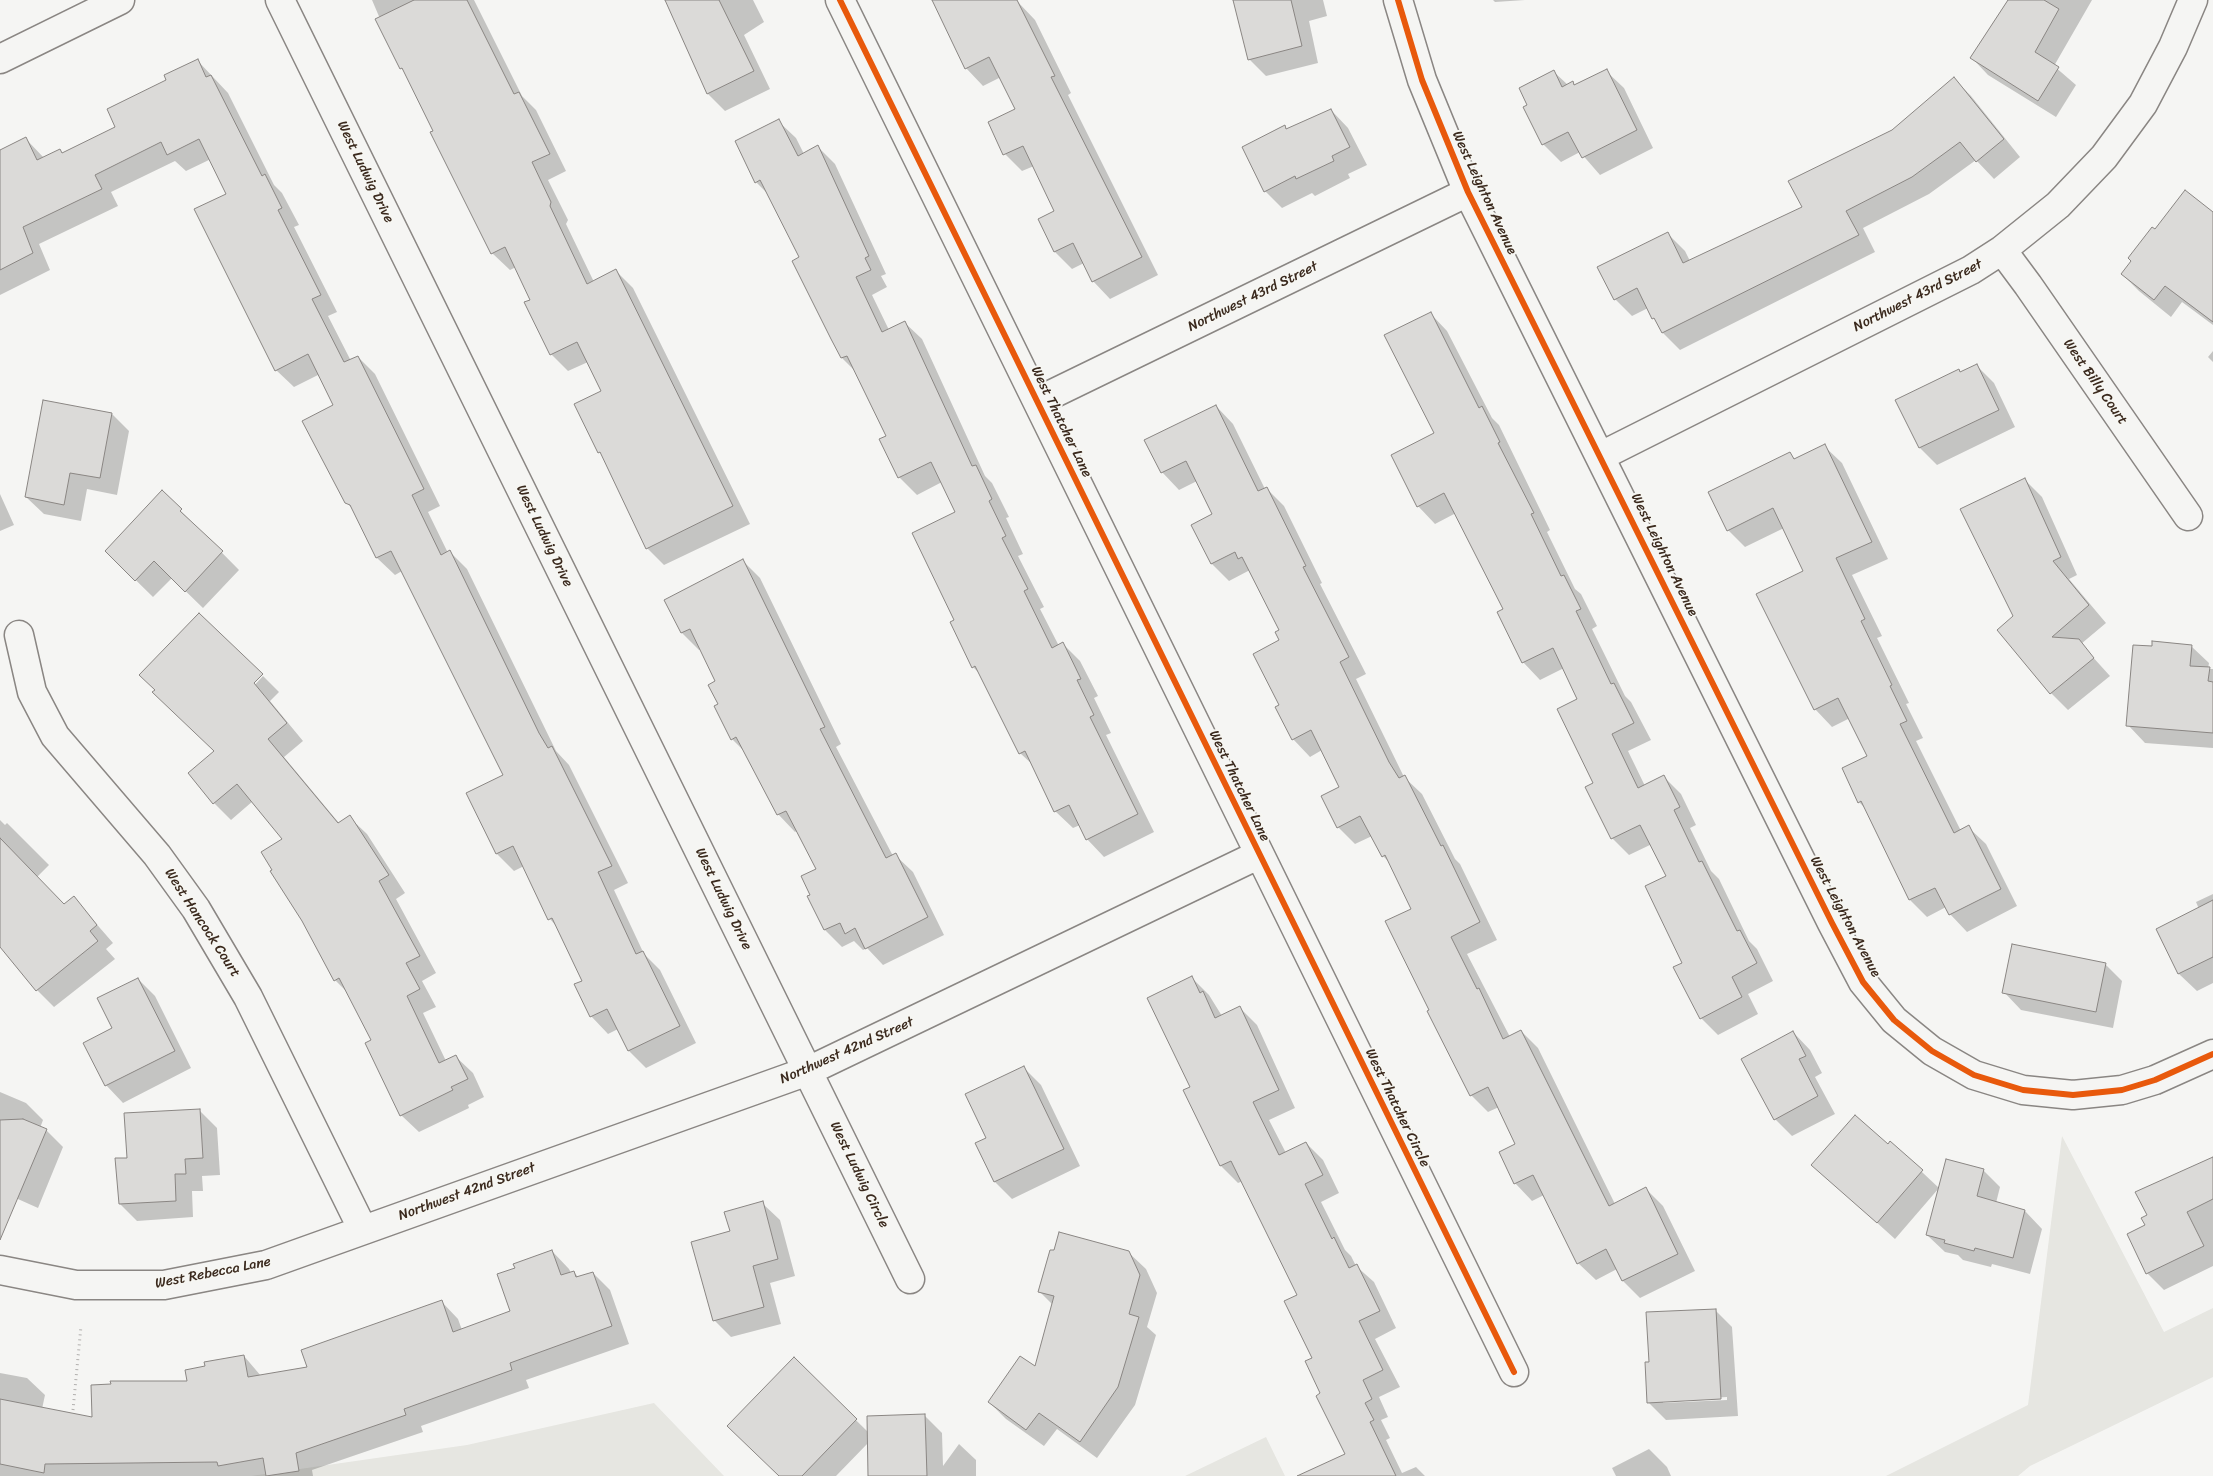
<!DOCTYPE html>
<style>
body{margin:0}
canvas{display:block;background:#f5f5f3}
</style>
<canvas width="2213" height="1476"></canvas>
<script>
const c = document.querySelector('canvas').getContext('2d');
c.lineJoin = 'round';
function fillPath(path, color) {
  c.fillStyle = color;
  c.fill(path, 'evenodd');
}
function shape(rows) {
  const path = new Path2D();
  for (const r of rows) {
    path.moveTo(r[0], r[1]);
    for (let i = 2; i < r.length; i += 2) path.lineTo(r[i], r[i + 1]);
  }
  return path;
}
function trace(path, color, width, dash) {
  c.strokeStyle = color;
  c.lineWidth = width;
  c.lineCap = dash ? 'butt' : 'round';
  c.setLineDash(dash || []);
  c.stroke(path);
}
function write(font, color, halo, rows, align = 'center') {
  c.font = font + ' Sriracha,sans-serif';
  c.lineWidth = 4;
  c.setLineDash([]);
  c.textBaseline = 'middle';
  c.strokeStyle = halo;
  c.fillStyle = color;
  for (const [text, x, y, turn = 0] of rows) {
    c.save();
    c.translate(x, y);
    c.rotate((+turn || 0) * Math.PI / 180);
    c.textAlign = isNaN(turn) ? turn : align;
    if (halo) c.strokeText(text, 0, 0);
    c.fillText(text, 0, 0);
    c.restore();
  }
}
fillPath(shape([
 [2062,1136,2164,1332,2213,1308,2213,1377,2030,1466,2018,1476,1886,1476,2028,1405],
 [654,1403,724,1476,251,1476,467,1445],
 [1266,1437,1285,1476,1185,1476]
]), '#e6e6e1');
fillPath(shape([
 [372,0,474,0,522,96,536,110,566,171,548,180,568,220,566,224,594,282,616,271,633,288,750,524,664,565,647,548,603,456,600,452,576,405,602,391,588,362,568,371,551,354,532,300,516,267,510,270,492,253,406,73,401,68],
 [666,0,753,0,764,22,744,35,770,89,725,111,708,94],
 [933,0,1016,0,1035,20,1071,93,1068,95,1158,275,1110,299,1093,281,1084,263,1072,269,1055,252,1039,220,1056,212,1034,166,1022,171,1005,154,1016,109,1001,77,983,86,966,68],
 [1234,0,1323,0,1327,16,1309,21,1318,63,1266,76,1249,59],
 [1493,0,1525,0,1495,2],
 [2008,0,2092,0,2054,66,2076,85,2056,117,1988,75,1971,57],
 [197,60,228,93,274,185,282,193,299,225,294,227,337,312,328,316,351,361,358,357,375,374,440,506,428,512,448,553,450,552,467,569,556,751,569,765,628,883,614,890,644,954,660,970,696,1043,646,1068,629,1051,618,1029,608,1034,591,1016,576,985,584,981,557,927,550,919,524,866,514,871,497,854,467,793,504,776,402,571,395,575,377,558,355,511,346,502,335,406,320,374,294,387,276,370,228,194,211,159,186,171,175,161,111,192,118,206,39,244,50,270,0,295,0,151,26,139,44,158,59,150,63,154,117,127,167,80],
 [1606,71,1624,88,1653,148,1600,175,1580,152,1561,162,1544,145,1525,107,1528,105,1554,72,1568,85,1572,83,1575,86],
 [1954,79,1971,96,2020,157,1994,179,1976,160,1929,194,1863,228,1875,252,1680,350,1663,333,1648,308,1632,316,1615,299,1668,234,1685,251,1690,261,1803,208],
 [1331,110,1348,128,1367,165,1348,174,1350,178,1315,196,1312,193,1282,208,1265,191,1285,127,1287,130],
 [778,121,796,138,804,154,818,147,835,164,886,274,881,276,887,287,872,295,889,330,904,322,922,339,985,476,992,483,1009,517,1006,518,1023,554,1018,556,1044,607,1040,609,1059,646,1063,644,1080,661,1098,696,1094,698,1111,733,1106,735,1154,832,1104,857,1087,839,1080,825,1073,828,1055,811,1034,766,1020,753,981,675,973,667,956,621,957,512,942,482,917,495,899,477,881,439,887,436,856,372,842,358,801,258,768,194,756,182],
 [2213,213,2213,325,2182,302,2171,317,2139,291,2122,274,2155,231],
 [1430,313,1447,331,1492,418,1499,425,1550,530,1547,532,1575,589,1581,594,1597,626,1592,629,1625,696,1631,702,1651,740,1628,751,1645,786,1664,777,1681,794,1696,825,1690,828,1711,871,1719,879,1749,941,1757,949,1773,981,1748,994,1758,1014,1718,1035,1701,1018,1684,963,1668,876,1652,844,1629,855,1612,838,1594,784,1579,699,1564,668,1540,680,1523,662,1505,610,1456,513,1435,524,1418,506,1393,455,1435,434],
 [2213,351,2213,362,2208,357],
 [1977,366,1994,383,2015,427,1937,465,1920,448,1897,400],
 [1216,406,1233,424,1265,489,1267,489,1284,506,1322,583,1320,584,1366,674,1356,679,1404,777,1422,794,1455,859,1460,864,1497,940,1467,954,1510,1037,1521,1031,1538,1048,1615,1204,1646,1189,1663,1206,1695,1271,1640,1298,1623,1281,1617,1269,1596,1280,1578,1263,1544,1195,1532,1201,1515,1183,1517,1144,1499,1107,1488,1112,1471,1095,1430,1010,1413,909,1391,864,1383,856,1372,836,1355,844,1338,827,1340,787,1322,750,1310,757,1293,739,1281,706,1281,630,1250,570,1229,581,1212,564,1214,515,1197,481,1179,490,1162,472],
 [112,414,129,431,117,495,87,489,81,521,44,514,26,497],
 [1824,446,1842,463,1888,559,1852,575,1882,636,1877,638,1909,703,1906,704,1923,738,1916,741,1961,831,1968,827,1986,844,2017,906,1967,932,1950,914,1946,907,1927,917,1910,900,1866,809,1859,802,1868,756,1850,718,1832,727,1815,709,1805,572,1784,528,1745,547,1728,530,1789,453,1796,460],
 [2025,480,2042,497,2077,575,2069,579,2106,623,2081,644,2110,676,2068,710,2051,693,2015,616],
 [162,492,239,570,203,608,172,578,153,597,106,551],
 [0,494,14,525,0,531],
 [743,561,760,578,841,744,836,747,893,856,895,855,913,872,944,935,883,965,867,948,863,950,854,941,842,947,825,930,808,897,812,895,817,870,798,830,795,832,778,814,746,753,732,739,719,705,717,682,701,649,699,650,682,633,666,601],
 [2191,646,2209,663,2208,669,2213,669,2213,748,2145,743,2128,725],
 [263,676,279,692,270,701,303,741,284,757,339,823,349,817,367,834,405,893,396,899,436,973,422,981,436,1007,423,1013,446,1061,455,1056,473,1073,484,1097,468,1105,469,1108,419,1132,401,1115,373,1041,348,993,335,980,284,839,253,801,231,820,214,803,215,752,249,687,251,689],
 [0,820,5,825,7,823,49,865,37,877,64,905,74,898,113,943,106,949,115,959,54,1007,37,990,0,930],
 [2213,894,2213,983,2197,991,2179,974,2157,930,2199,909,2196,902],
 [2105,964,2122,981,2113,1028,2021,1010,2004,992],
 [1192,978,1209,995,1222,1016,1240,1008,1257,1025,1295,1108,1269,1120,1286,1153,1306,1143,1323,1160,1339,1193,1321,1202,1345,1250,1351,1256,1356,1266,1374,1282,1396,1328,1375,1339,1400,1387,1379,1397,1388,1417,1381,1420,1390,1438,1386,1440,1402,1473,1416,1467,1425,1476,1338,1476,1346,1454,1322,1394,1298,1295,1243,1181,1238,1183,1221,1166,1184,1091,1192,1087],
 [138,979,155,996,191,1068,123,1103,106,1085],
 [1793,1032,1810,1050,1822,1073,1815,1077,1835,1114,1792,1136,1775,1119],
 [1023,1067,1041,1085,1080,1166,1012,1199,995,1182,977,1144,988,1139],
 [0,1092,26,1103,43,1120,40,1128,46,1130,63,1147,38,1208,0,1191],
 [199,1110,217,1128,220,1175,202,1176,203,1191,192,1191,193,1217,137,1221,120,1204,128,1159],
 [1891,1143,1939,1188,1895,1239,1813,1165,1888,1146],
 [2213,1158,2213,1266,2164,1290,2147,1273,2146,1225,2148,1216],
 [1983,1170,2000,1187,1996,1203,2025,1211,2042,1229,2030,1274,1992,1264,1991,1267,1963,1260,1958,1255,1945,1252,1927,1235],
 [762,1203,780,1220,795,1276,770,1283,781,1324,731,1337,714,1320,731,1232],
 [552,1251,569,1269,571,1273,574,1272,579,1278,593,1273,610,1290,629,1344,526,1380,529,1388,421,1426,423,1432,312,1470,313,1476,0,1476,0,1373,27,1378,45,1395,42,1409,93,1419,189,1382,206,1367,244,1356,261,1376,309,1368,441,1301,458,1319,462,1330,512,1312,517,1269],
 [1128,1252,1146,1269,1157,1293,1147,1327,1156,1335,1135,1405,1097,1458,1057,1429,1044,1446,1006,1419,989,1402,1035,1368,1053,1305,1039,1291],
 [1715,1310,1732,1327,1738,1416,1666,1420,1648,1402,1651,1363],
 [1727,1397,1727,1400,1663,1403,1663,1401],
 [794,1359,868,1432,925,1416,942,1433,943,1466,959,1444,976,1460,976,1476,870,1476,869,1442,836,1476,780,1476],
 [1649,1449,1667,1467,1671,1476,1616,1476,1612,1468]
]), '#0003');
const building = shape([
 [414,0,467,0,514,94,519,92,550,154,532,162,551,202,550,206,587,284,616,269,733,506,646,549,600,452,598,453,574,404,601,391,577,342,550,355,524,302,530,300,505,247,491,254,430,132,433,131,402,68,400,69,375,19,414,0],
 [665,0,719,0,754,71,707,94,665,0],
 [932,0,1017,0,1055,76,1051,77,1142,257,1092,282,1073,243,1054,252,1038,219,1054,211,1023,146,1003,155,988,122,1015,109,989,57,965,69,932,0],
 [1233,0,1291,0,1302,46,1248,60,1233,0],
 [2008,0,2044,0,2059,9,2035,52,2059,67,2038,101,1970,58,2008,0],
 [198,59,206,77,211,75,262,176,265,174,282,208,278,210,321,295,312,299,344,362,358,356,424,489,412,495,441,555,450,550,539,733,548,748,552,746,612,866,598,872,636,954,643,951,680,1026,628,1051,607,1009,590,1017,574,984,582,981,552,918,548,920,513,846,496,854,466,793,503,775,391,551,376,558,350,505,345,503,302,421,333,405,308,354,275,371,194,209,226,194,199,139,167,155,161,142,95,175,102,189,23,227,33,253,0,270,0,150,26,137,37,160,60,149,62,153,115,127,107,109,166,80,164,75,198,59],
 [1607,69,1637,130,1582,158,1568,132,1542,145,1523,107,1527,105,1519,88,1554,70,1562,87,1573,81,1574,85,1607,69],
 [1954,77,2004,139,1976,162,1960,142,1912,177,1846,211,1859,235,1662,333,1654,318,1652,319,1637,288,1614,300,1597,267,1668,232,1683,263,1802,207,1788,181,1892,130,1954,77],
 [1331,109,1350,147,1332,156,1334,161,1296,179,1295,176,1264,192,1242,147,1285,125,1286,129,1331,109],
 [779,119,798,156,818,145,869,256,865,258,871,270,856,277,882,332,905,321,972,466,976,465,992,499,989,501,1006,536,1002,538,1028,589,1024,591,1052,648,1063,642,1081,679,1077,680,1094,715,1090,717,1138,814,1086,840,1069,805,1054,812,1025,751,1019,754,975,666,972,668,950,622,954,620,912,533,955,512,931,462,898,478,879,439,886,436,847,356,841,358,831,339,792,261,799,257,760,180,755,183,735,141,779,119],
 [2185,190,2213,212,2213,322,2165,286,2154,300,2121,274,2131,261,2128,258,2152,227,2155,229,2185,190],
 [1431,312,1479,408,1482,406,1500,442,1498,443,1534,513,1531,514,1561,576,1564,575,1581,609,1576,611,1611,684,1614,683,1634,723,1612,734,1638,788,1664,775,1680,807,1674,810,1699,862,1702,861,1737,931,1740,930,1757,963,1732,977,1742,997,1700,1019,1673,967,1682,963,1645,886,1666,876,1640,825,1611,839,1585,787,1593,783,1557,709,1577,699,1553,648,1522,663,1497,612,1503,609,1444,493,1417,507,1391,455,1434,433,1384,335,1431,312],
 [1977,364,1999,410,1919,448,1895,400,1959,369,1960,372,1977,364],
 [43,400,112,413,100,478,70,473,64,505,25,497,43,400],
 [1216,405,1258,491,1267,487,1306,566,1303,567,1349,657,1340,662,1389,762,1399,778,1405,775,1441,846,1443,845,1480,922,1451,937,1477,989,1479,988,1503,1039,1521,1030,1609,1206,1646,1187,1678,1254,1622,1281,1606,1249,1577,1264,1533,1175,1514,1184,1499,1152,1515,1144,1488,1087,1470,1096,1427,1011,1429,1010,1385,921,1411,909,1385,855,1382,857,1360,816,1337,828,1321,796,1339,787,1311,730,1292,740,1275,707,1279,705,1253,654,1279,640,1275,632,1279,630,1242,557,1238,559,1235,552,1211,564,1191,525,1212,514,1186,461,1161,473,1144,440,1216,405],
 [1825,444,1872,542,1836,558,1865,619,1861,621,1892,685,1890,686,1907,721,1900,724,1954,833,1969,825,2001,889,1949,915,1935,888,1909,900,1861,801,1858,803,1842,768,1867,756,1838,698,1814,710,1756,594,1803,571,1773,508,1727,531,1708,492,1790,452,1794,459,1825,444],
 [2025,478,2061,557,2053,561,2089,605,2052,637,2079,639,2094,658,2050,694,1997,630,2013,616,1960,509,2025,478],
 [162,490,182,509,180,511,223,551,185,592,154,561,135,581,105,551,162,490],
 [743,559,825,727,820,729,886,858,896,853,928,917,865,949,855,928,845,934,840,923,824,930,807,896,810,895,801,876,816,869,786,811,777,815,736,737,731,740,714,706,718,704,708,685,715,681,690,629,681,633,664,600,743,559],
 [199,613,263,674,254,683,287,723,268,739,338,823,350,815,389,875,379,881,420,956,406,963,420,989,407,996,439,1063,456,1055,468,1079,451,1087,453,1090,400,1116,365,1043,371,1040,339,978,334,981,302,921,270,871,272,870,261,852,282,839,237,784,213,804,188,773,214,751,152,692,155,690,139,675,199,613],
 [2152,641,2192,645,2190,666,2210,667,2208,681,2213,682,2213,733,2126,726,2133,645,2152,646,2152,641],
 [0,838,64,904,74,896,97,925,90,931,98,941,36,991,0,947,0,838],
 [2213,900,2213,957,2178,974,2156,929,2213,900],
 [2012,944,2106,963,2096,1012,2002,993,2012,944],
 [1192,976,1200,993,1203,991,1215,1018,1240,1006,1279,1090,1253,1102,1279,1155,1306,1142,1323,1175,1305,1184,1332,1239,1334,1237,1349,1268,1357,1264,1380,1311,1359,1321,1383,1370,1363,1380,1372,1399,1365,1403,1374,1420,1370,1422,1396,1476,1297,1476,1345,1454,1316,1396,1320,1393,1305,1361,1312,1358,1284,1301,1297,1295,1231,1161,1220,1166,1183,1090,1190,1087,1147,998,1192,976],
 [138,978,175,1051,105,1086,83,1043,112,1028,97,998,138,978],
 [1793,1031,1806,1056,1799,1059,1818,1096,1774,1120,1741,1059,1793,1031],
 [1024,1066,1064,1149,994,1182,975,1143,986,1138,965,1094,1024,1066],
 [200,1109,203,1158,185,1159,186,1174,175,1174,176,1201,119,1204,115,1158,127,1158,124,1113,200,1109],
 [1855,1115,1888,1144,1890,1141,1923,1170,1877,1223,1811,1165,1855,1115],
 [23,1119,47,1129,0,1240,0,1120,23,1119],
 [2213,1157,2213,1199,2187,1212,2204,1246,2146,1274,2127,1234,2145,1225,2141,1218,2147,1215,2135,1192,2213,1157],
 [1946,1159,1984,1169,1977,1196,2025,1210,2013,1258,1975,1248,1974,1251,1944,1243,1945,1240,1926,1235,1946,1159],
 [763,1201,778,1259,753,1266,764,1307,713,1321,691,1242,730,1231,724,1212,763,1201],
 [1059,1232,1129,1251,1140,1275,1129,1314,1139,1317,1118,1387,1080,1442,1039,1413,1026,1430,988,1402,1020,1356,1035,1366,1054,1296,1038,1292,1050,1250,1054,1250,1059,1232],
 [552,1250,561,1275,574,1271,576,1277,593,1272,612,1326,510,1363,512,1370,404,1409,406,1415,296,1453,299,1471,266,1476,263,1458,218,1466,217,1462,45,1464,44,1473,0,1464,0,1399,92,1417,91,1385,111,1384,110,1381,187,1381,185,1370,205,1366,204,1362,244,1355,248,1377,307,1367,301,1350,442,1300,453,1332,510,1311,497,1274,515,1268,513,1264,552,1250],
 [1716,1309,1721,1399,1647,1403,1645,1362,1649,1362,1646,1312,1716,1309],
 [794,1357,857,1419,802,1476,779,1476,727,1426,794,1357],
 [925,1414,927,1476,868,1476,867,1416,925,1414]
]);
fillPath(building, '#dbdad8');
trace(building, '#8a8683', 1);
const street = shape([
 [280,0,910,1279],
 [840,0,1514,1372],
 [1398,0,1422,80,1468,192,1832,923,1863,982,1894,1020,1932,1051,1974,1075,2023,1090,2073,1095,2122,1090,2155,1080,2213,1054],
 [0,59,120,0],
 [2002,250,2028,285,2188,516],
 [1038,401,1468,192],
 [1601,456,1971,270,2002,250,2058,205,2104,157,2143,104,2173,47,2193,0],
 [19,635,32,692,55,736,157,855,196,909,248,997,363,1230],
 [0,1270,76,1285,164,1285,266,1265,808,1071,1258,855]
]);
trace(street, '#8a8683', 31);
trace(shape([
 [73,1410,81,1326]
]), '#b2b0ae', 3, [1, 4]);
trace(street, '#f5f5f3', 28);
trace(shape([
 [840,0,1514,1372],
 [1398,0,1422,80,1468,192,1832,923,1863,982,1894,1020,1932,1051,1974,1075,2023,1090,2073,1095,2122,1090,2155,1080,2213,1054]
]), '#e8590c', 6);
write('14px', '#3b2a1e', '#f6f6f2', [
 ["West Ludwig Drive",365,172,64],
 ["West Leighton Avenue",1484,193,65],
 ["Northwest 43rd Street",1918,296,-27],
 ["Northwest 43rd Street",1253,297,-26],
 ["West Billy Court",2095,382,55],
 ["West Thatcher Lane",1061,422,64],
 ["West Ludwig Drive",544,536,64],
 ["West Leighton Avenue",1664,555,64],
 ["West Thatcher Lane",1239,786,64],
 ["West Ludwig Drive",723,899,64],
 ["West Leighton Avenue",1845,917,62],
 ["West Hancock Court",202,923,57],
 ["Northwest 42nd Street",847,1051,-24],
 ["West Thatcher Circle",1397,1108,64],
 ["West Ludwig Circle",859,1175,64],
 ["Northwest 42nd Street",467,1192,-20],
 ["West Rebecca Lane",213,1273,-11]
]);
</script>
